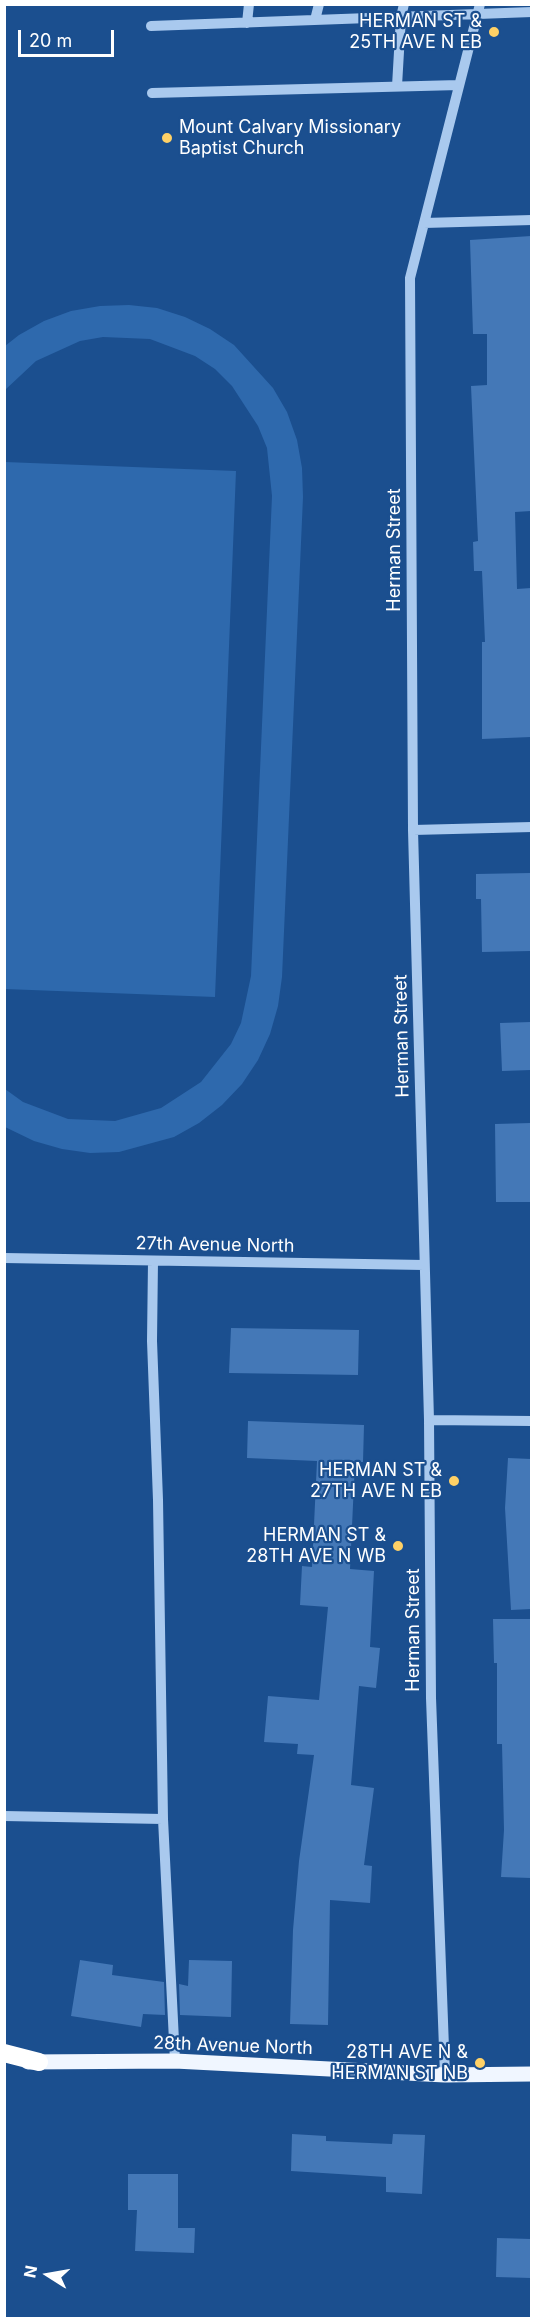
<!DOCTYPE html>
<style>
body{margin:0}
#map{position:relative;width:536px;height:2323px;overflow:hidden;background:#1b4f8f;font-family:Inter,sans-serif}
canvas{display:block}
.frame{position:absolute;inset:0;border:6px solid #fff;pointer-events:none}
.north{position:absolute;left:18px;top:2245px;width:60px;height:60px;-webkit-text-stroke:4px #1b4f8f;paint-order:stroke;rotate:281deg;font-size:16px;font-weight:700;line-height:24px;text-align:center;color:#fff}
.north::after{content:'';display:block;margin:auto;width:21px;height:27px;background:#fff;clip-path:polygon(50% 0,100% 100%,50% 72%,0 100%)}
.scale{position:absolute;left:18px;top:30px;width:96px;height:27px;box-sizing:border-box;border:3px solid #fff;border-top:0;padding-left:8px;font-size:18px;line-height:21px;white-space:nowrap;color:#fff;-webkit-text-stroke:4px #1b4f8f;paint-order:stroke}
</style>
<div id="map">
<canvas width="536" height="2323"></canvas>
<div class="frame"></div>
<div class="north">N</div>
<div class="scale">20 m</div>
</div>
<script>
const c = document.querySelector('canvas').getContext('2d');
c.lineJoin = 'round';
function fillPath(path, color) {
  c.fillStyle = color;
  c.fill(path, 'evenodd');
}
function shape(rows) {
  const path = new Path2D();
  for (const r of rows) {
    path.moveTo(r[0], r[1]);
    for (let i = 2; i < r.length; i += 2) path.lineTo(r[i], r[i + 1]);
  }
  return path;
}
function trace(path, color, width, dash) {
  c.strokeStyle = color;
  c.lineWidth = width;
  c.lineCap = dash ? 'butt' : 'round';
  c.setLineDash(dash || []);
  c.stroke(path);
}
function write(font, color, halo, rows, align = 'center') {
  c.font = font + ' Inter,sans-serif';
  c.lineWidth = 4.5;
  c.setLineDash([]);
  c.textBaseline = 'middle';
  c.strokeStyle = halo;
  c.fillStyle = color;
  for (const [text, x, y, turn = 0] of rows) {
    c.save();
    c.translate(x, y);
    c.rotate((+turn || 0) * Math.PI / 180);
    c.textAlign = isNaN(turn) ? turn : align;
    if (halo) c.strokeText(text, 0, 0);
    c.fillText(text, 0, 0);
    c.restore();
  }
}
fillPath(shape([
 [129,305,157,308,185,317,210,329,234,345,273,388,287,412,297,440,302,468,303,497,282,977,278,1006,270,1034,258,1060,242,1084,222,1105,199,1123,174,1137,119,1152,90,1153,62,1149,34,1141,5,1127,5,1089,23,1102,68,1119,115,1121,161,1108,201,1082,231,1044,241,1023,251,976,272,496,267,448,258,426,232,386,215,369,195,356,150,339,103,337,80,341,36,361,5,390,5,346,19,335,44,321,71,311,100,306],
 [5,462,236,471,215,997,5,989]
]), '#2e69ad');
fillPath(shape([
 [531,236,531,511,515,512,517,589,531,588,531,737,482,739,482,642,485,642,482,571,474,571,473,542,478,541,471,386,487,385,487,334,473,334,470,240],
 [531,873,531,951,482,952,481,899,476,899,476,874],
 [531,1022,531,1070,502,1071,500,1023],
 [531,1123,531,1202,496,1202,495,1124],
 [231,1328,359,1330,358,1375,229,1373],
 [248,1421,364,1425,363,1462,355,1462,350,1569,374,1571,370,1647,380,1648,376,1688,359,1686,351,1785,374,1788,364,1865,372,1866,370,1903,330,1900,328,2025,290,2024,293,1930,299,1861,314,1755,297,1754,298,1744,264,1742,268,1696,319,1700,328,1607,300,1605,302,1566,312,1567,317,1461,247,1458],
 [508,1458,531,1459,531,1609,511,1610,505,1508],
 [493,1619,531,1619,531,1878,501,1877,504,1830,502,1744,497,1744,497,1663,494,1663],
 [80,1960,113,1965,112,1975,164,1982,165,2015,143,2014,141,2027,71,2016],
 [189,1960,232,1961,231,2017,180,2015,179,1984,188,1986],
 [292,2134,326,2136,326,2141,392,2144,393,2134,425,2135,422,2194,386,2192,386,2177,291,2171],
 [128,2174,178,2174,178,2228,195,2228,194,2253,135,2251,137,2210,128,2210],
 [497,2238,531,2239,531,2278,496,2277]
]), '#4478b7');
trace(shape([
 [315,20,319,4],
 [247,23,249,4],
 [151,26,532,12],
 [397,86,401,17,404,4],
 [152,93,459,85],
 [424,223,532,220],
 [413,830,532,827],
 [4,1258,424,1265],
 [153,1261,152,1341,158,1500,163,1819,175,2061],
 [429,1420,532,1421],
 [4,1816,163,1819],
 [445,2075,431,1698,429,1420,413,830,410,278,480,4]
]), '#a9c9ee', 10);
trace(shape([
 [28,2062,175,2061,445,2075,532,2074]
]), '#f0f6ff', 15);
trace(shape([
 [4,2053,39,2062]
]), '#fff', 18);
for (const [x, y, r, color] of [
 [494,32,6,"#ffd166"],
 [167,138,6,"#ffd166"],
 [454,1481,6,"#ffd166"],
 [398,1546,6,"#ffd166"],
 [480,2063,6,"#ffd166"]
]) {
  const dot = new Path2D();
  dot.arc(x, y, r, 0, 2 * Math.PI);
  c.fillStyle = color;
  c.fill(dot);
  trace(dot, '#1b4f8f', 2);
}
write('18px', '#fff', '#1b4f8f', [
 ["HERMAN ST &",482,22],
 ["25TH AVE N EB",482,43],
 ["Mount Calvary Missionary",179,128,"left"],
 ["Baptist Church",179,149,"left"],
 ["HERMAN ST &",442,1471],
 ["27TH AVE N EB",442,1492],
 ["HERMAN ST &",386,1536],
 ["28TH AVE N WB",386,1557],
 ["28TH AVE N &",468,2053],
 ["HERMAN ST NB",468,2074]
], 'right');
write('18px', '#fff', '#1b4f8f', [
 ["Herman Street",395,550,-90],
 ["Herman Street",402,1036,-91],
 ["27th Avenue North",215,1245,1],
 ["Herman Street",414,1630,-90],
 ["28th Avenue North",233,2046,2]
]);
</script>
